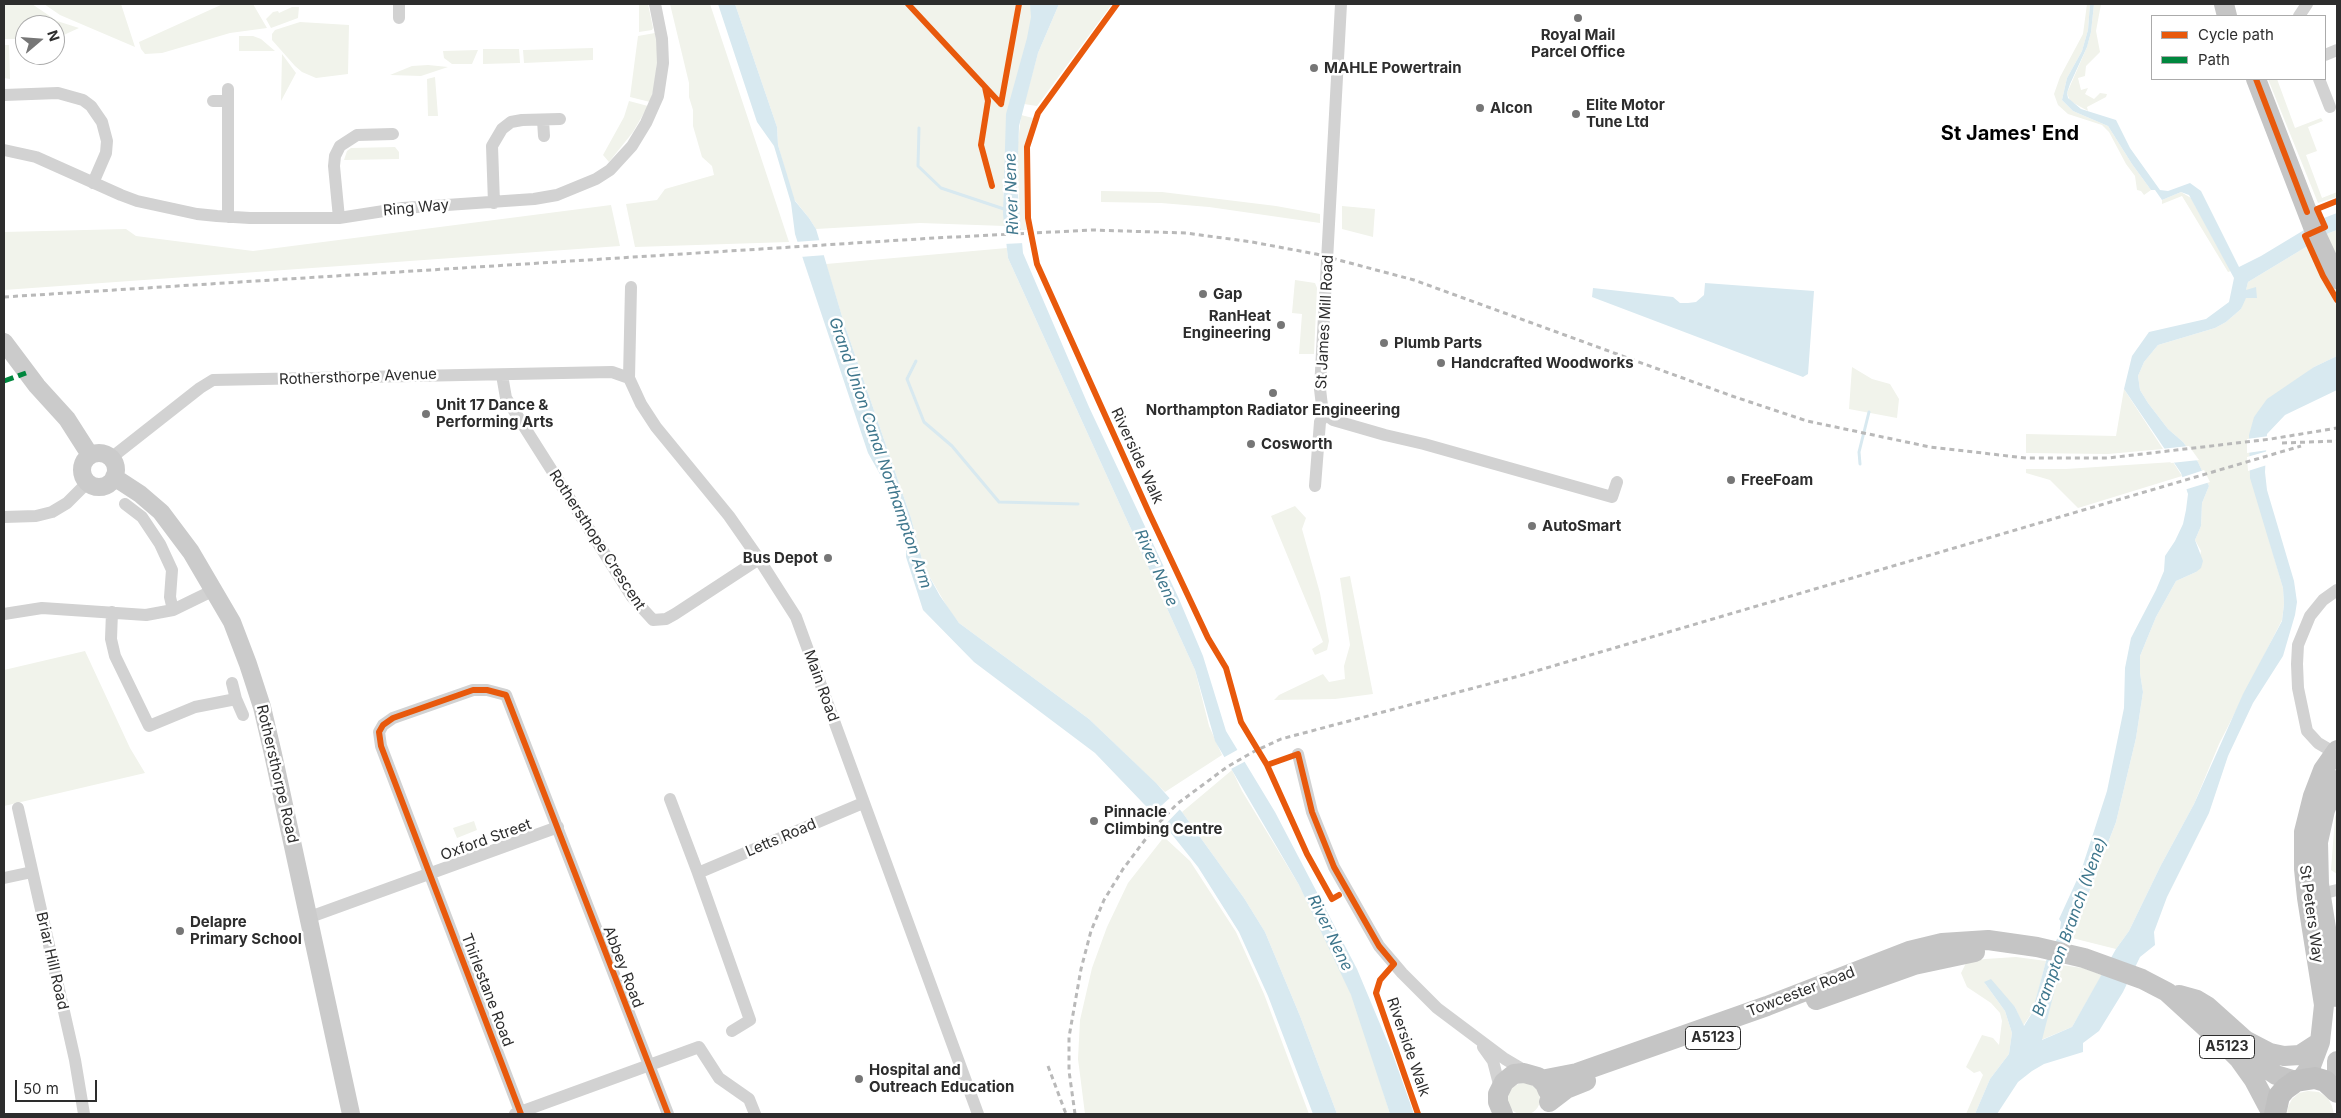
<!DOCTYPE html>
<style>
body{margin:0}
#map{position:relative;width:2341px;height:1118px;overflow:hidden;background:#fff;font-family:Inter,sans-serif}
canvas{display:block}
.frame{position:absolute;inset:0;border:5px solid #2d2d2d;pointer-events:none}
.legend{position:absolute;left:2151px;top:15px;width:175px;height:65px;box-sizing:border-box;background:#fff;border:1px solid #ababab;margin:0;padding:6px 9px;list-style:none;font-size:15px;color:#2d2d2d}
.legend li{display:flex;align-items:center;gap:10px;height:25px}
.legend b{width:25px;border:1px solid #ababab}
.north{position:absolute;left:15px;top:15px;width:50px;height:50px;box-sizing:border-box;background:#fff;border:1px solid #ababab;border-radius:50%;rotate:72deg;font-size:14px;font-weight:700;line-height:20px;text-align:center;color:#2d2d2d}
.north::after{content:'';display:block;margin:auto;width:18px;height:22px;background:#767676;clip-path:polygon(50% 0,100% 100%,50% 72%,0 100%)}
.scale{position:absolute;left:15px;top:1080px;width:82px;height:22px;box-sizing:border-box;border:2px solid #2d2d2d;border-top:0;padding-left:6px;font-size:15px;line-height:18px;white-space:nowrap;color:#2d2d2d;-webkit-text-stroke:4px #fff;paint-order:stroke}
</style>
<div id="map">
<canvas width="2341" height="1118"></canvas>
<div class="frame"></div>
<ul class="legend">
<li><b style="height:6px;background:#e8590c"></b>Cycle path</li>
<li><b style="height:6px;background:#00873e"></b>Path</li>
</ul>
<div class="north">N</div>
<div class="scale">50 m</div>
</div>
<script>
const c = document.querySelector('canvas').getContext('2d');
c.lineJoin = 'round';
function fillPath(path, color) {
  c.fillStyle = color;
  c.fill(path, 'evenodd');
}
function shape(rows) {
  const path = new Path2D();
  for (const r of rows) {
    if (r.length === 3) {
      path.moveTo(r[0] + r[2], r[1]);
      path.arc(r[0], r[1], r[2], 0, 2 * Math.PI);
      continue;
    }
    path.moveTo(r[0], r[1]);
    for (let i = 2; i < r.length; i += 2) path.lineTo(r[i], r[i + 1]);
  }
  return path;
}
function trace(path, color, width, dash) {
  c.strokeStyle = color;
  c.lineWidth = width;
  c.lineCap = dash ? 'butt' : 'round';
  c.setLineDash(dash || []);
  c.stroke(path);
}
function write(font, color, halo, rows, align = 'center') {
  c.font = font + ' Inter,sans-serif';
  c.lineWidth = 5;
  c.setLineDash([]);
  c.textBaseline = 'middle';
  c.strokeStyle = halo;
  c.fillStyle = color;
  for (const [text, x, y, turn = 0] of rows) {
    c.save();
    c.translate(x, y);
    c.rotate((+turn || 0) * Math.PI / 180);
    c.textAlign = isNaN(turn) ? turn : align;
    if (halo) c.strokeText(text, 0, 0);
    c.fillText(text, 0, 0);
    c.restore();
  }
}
fillPath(shape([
 [4,4,32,4,57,21,79,28,55,39,55,25,25,25,25,39,4,39],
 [44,4,121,4,135,47,60,15],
 [223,4,253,4,267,28,230,33,162,53,145,54,141,49,139,42],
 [639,4,648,4,653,28,652,30,639,32],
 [670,4,710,4,789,242,635,247,626,204,657,200,665,189,714,175,712,166,702,157,693,126,693,110,689,97,689,83],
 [735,4,1045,4,1020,88,1003,184,1005,226,920,223,816,229,809,218,793,198,778,145,777,127],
 [1059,4,1112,4,1037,106,1024,104,1038,53],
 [2087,4,2090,4,2088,30,2082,51,2067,78,2062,100,2073,111,2108,126,2132,164,2151,190,2144,195,2141,191,2137,190,2135,176,2126,164,2109,132,2102,125,2068,114,2058,105,2054,94,2060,77,2083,34],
 [2094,4,2101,4,2096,31,2100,52,2086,66,2085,76,2078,78,2081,90,2088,88,2085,94,2094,99,2100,93,2107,94,2106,97,2087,107,2088,111,2070,101,2067,93,2087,47,2091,32],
 [292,7,299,7,298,18,271,28,266,19,273,12,278,11,279,13],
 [300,22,349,25,348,74,316,78,302,72,295,66,272,40,272,34,275,30],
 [655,33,658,54,654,88,650,102,630,97,638,36],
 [239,36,253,36,261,39,275,51,239,51],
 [4,45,9,45,10,79,4,78],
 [593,48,593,60,524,63,523,50],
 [483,49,519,49,520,63,483,64],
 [478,50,472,64,452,64,444,58,443,51],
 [282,54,296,73,281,101],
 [428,65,448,67,421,76,390,75,412,66],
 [435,77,438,116,428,116,427,79],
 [2268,79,2277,79,2295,128,2321,118,2323,121,2308,127,2317,151,2306,155,2322,198,2337,192,2337,197,2318,203],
 [629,101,648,106,633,132,609,162,603,155,624,117],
 [1021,115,1033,118,1026,144,1025,163,1027,230,1020,230,1017,152],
 [395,147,399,152,399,159,344,160,347,151,351,148],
 [1101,191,1162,192,1276,206,1320,214,1320,223,1209,207,1161,203,1101,202],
 [2181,192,2191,198,2231,271,2228,272,2182,196,2162,204,2162,200],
 [611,205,620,246,4,290,4,232,126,229,136,236,253,251],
 [1342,206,1375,209,1373,237,1342,229],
 [2337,230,2337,356,2314,367,2254,417,2269,540,2283,588,2284,604,2282,620,2219,744,2194,804,2160,867,2129,931,2116,949,2072,938,2116,822,2136,738,2143,692,2140,673,2140,656,2156,617,2176,581,2196,572,2201,551,2195,540,2201,526,2202,503,2209,486,2198,462,2183,442,2168,429,2148,403,2140,390,2138,376,2144,362,2158,345,2215,328,2226,322,2241,309,2248,282,2329,233],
 [1007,248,1008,258,1195,670,1209,726,1222,755,1165,792,1089,719,959,623,949,610,924,567,911,518,844,323,826,264],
 [1295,280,1315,283,1317,288,1314,354,1299,354,1302,314,1292,313],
 [1852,367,1872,379,1890,384,1899,399,1897,418,1849,409],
 [2124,389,2163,449,2108,454,2026,453,2026,434,2116,436],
 [2173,462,2182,476,2078,508,2050,480,2026,473,2026,469,2066,469],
 [1295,506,1306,518,1302,529,1320,593,1329,641,1327,650,1315,655,1312,649,1323,642,1271,516],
 [1350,576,1373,694,1335,699,1274,700,1279,695,1323,674,1329,682,1345,679,1344,666,1350,645,1340,578],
 [85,651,130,748,145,773,4,806,4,670],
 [1232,770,1242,791,1299,885,1339,966,1358,1011,1390,1114,1337,1114,1300,1016,1265,932,1244,898,1182,812],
 [2337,811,2337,874,2331,870,2335,817],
 [474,821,477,830,457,838,453,828],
 [1164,837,1190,861,1236,932,1264,994,1309,1114,1085,1114,1078,1059,1080,1020,1092,968,1107,927,1128,883],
 [2016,957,2046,961,2033,1011,2023,1026,2015,1007,1984,982,2005,1011,2012,1033,2009,1054,1990,1079,1975,1114,1966,1114,1983,1075,1980,1071,1974,1073,1966,1067,1982,1035,1993,1038,1999,1045,2002,1021,2000,1013,1991,1003,1967,987,1961,973,1966,963,1985,959],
 [2061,965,2083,968,2102,975,2072,1027,2041,1040],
 [1524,1099,16],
 [2308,1091,2319,1092,2328,1098,2332,1106,2334,1114,2287,1114,2288,1107,2292,1099,2299,1093]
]), '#f1f3eb');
fillPath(shape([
 [718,4,735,4,777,127,778,145,795,201,809,218,816,229,844,323,911,518,924,567,940,596,959,623,1089,719,1156,783,1182,812,1244,898,1265,932,1300,1016,1337,1114,1313,1114,1268,996,1239,932,1198,867,1166,827,1095,753,974,662,923,610,906,557,906,548,890,492,868,453,804,262,795,234,791,203,774,146,757,122],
 [1030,4,1059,4,1038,53,1019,126,1017,185,1023,253,1089,407,1179,599,1203,656,1226,731,1275,812,1357,969,1393,1055,1414,1114,1390,1114,1351,995,1299,885,1215,741,1195,670,1008,258,1003,214,1006,114,1027,38,1031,17],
 [2090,4,2094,4,2091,32,2087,47,2070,84,2067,93,2068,98,2081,109,2116,120,2130,148,2160,190,2168,191,2190,183,2201,191,2239,267,2261,256,2324,218,2337,213,2337,230,2329,233,2248,282,2246,290,2256,287,2257,298,2246,298,2241,309,2226,322,2215,328,2158,345,2144,362,2138,376,2140,390,2148,403,2168,429,2183,442,2198,462,2209,486,2202,503,2201,526,2195,540,2203,561,2201,568,2196,572,2176,581,2156,617,2140,656,2140,673,2143,692,2136,738,2116,822,2061,965,2042,1040,2072,1027,2116,949,2129,931,2160,867,2194,804,2243,694,2282,621,2284,604,2283,588,2250,478,2249,435,2254,417,2267,399,2314,367,2337,356,2337,390,2285,415,2267,434,2265,472,2267,490,2294,581,2297,602,2295,615,2283,656,2253,703,2228,756,2209,813,2167,897,2154,932,2155,945,2140,957,2123,992,2099,1031,2083,1043,2083,1052,2044,1064,2032,1071,2018,1082,1997,1114,1975,1114,1990,1079,2009,1054,2012,1033,2005,1011,1984,982,1991,979,2015,1007,2024,1026,2032,1013,2046,961,2059,935,2061,922,2059,919,2081,871,2107,791,2124,708,2125,668,2131,638,2156,590,2164,571,2165,556,2175,541,2183,524,2186,510,2188,494,2181,473,2124,389,2132,356,2149,332,2206,319,2229,302,2234,278,2189,195,2181,192,2162,200,2155,190,2151,190,2132,164,2108,126,2073,111,2062,100,2067,78,2082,51,2088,30],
 [1705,283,1814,291,1808,374,1803,377,1592,297,1593,288,1673,297,1680,303,1688,303,1696,302,1704,295]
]), '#d8e9f0');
fillPath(shape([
 [1022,230,1024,243,1004,244,1003,231],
 [822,240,826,255,800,257,795,242],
 [2269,436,2268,450,2247,453,2247,439],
 [2189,446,2199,460,2171,463,2161,449],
 [2268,451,2267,465,2248,471,2247,457],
 [2204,470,2210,482,2184,490,2180,478],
 [1239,749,1246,761,1229,770,1221,759],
 [1172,796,1182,807,1163,827,1151,815]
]), '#fff');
trace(shape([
 [919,128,918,166,941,188,1007,210],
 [916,361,907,379,924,422,952,446,999,502,1078,504],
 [1860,464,1859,452,1869,412]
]), '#d8e9f0', 3);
trace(shape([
 [1341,4,1320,389,1322,406,1325,414,1333,420,1385,435,1424,444,1612,497,1617,482],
 [2299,16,2307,4],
 [399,18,399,4],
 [2325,55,2337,50],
 [2319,79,2330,107],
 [4,95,58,93,83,100,91,106,102,122,107,141,106,153,93,183],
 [213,101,228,101],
 [543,120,544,136],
 [4,150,36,157,121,195,137,201,197,214,217,216,250,218,339,218,403,208,534,199,557,195,596,179,610,170,632,146,646,123,658,96,663,63,662,39,655,4],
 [494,203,492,146,502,129,511,122,522,120,560,119],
 [228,217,228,89],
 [339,218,334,166,335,156,340,146,357,135,393,134],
 [631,287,629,378,641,404,656,427,729,516,759,559,796,617,978,1114],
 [502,375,506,398,632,597,653,620,666,619,675,614,759,559],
 [111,458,200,388,213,380,612,372,629,378],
 [1315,486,1320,422,1325,414],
 [125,504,142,517,160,544,172,570,170,597,173,610],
 [4,517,36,516,52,512,67,503,87,483],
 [112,612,111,639,115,656,149,726,195,707,236,699,243,715],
 [4,614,42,608,146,615,173,610,214,590],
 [232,683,236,699],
 [2335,753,2318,743,2307,731,2298,688,2297,664,2298,645,2310,616,2323,600,2337,590],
 [1298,754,1312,812,1334,867,1379,946,1402,973,1437,1008,1505,1059,1527,1072],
 [670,799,698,873],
 [18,808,75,1060,84,1114],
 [4,878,32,872],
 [2321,894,2337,890],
 [310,917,558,827],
 [732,1031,750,1020,698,873,863,803],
 [1483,1047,1493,1061,1500,1088],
 [515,1114,699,1047,719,1078,749,1099,755,1114],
 [521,1114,381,746,379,732,383,725,393,718,473,690,487,690,506,695,668,1114]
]), '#d2d2d2', 12);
trace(shape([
 [4,342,37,386,67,419,90,455],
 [99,470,17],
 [114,477,140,494,161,512,191,552,232,622,248,664,262,707,273,754,351,1114]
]), '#cbcbcb', 18);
trace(shape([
 [2224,4,2227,16],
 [2256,79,2315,232,2337,279],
 [2337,780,2325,810,2318,842,2319,884,2337,997],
 [2179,995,2197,1000,2207,1006,2245,1040,2270,1053,2284,1056,2300,1055,2320,1042],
 [1816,1000,1914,965,1975,952],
 [2239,1046,2257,1062,2276,1075,2296,1081],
 [2337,1061,2337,1087],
 [2301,1079,2311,1066,2320,1042,2324,1005,2307,898,2304,869,2304,832,2313,796,2323,770,2337,750],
 [1541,1080,1577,1073,1767,1006,1909,951,1942,943,1988,940,2037,947,2084,958,2142,979,2167,992,2224,1044,2239,1059,2254,1080,2272,1114],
 [1549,1102,1566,1089,1586,1081],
 [1503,1114,1498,1102,1498,1094,1504,1082,1514,1074,1524,1073,1538,1077,1545,1084,1548,1091]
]), '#c5c5c5', 20);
trace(shape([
 [2275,1114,2279,1096,2285,1089,2296,1081,2315,1078,2325,1081,2337,1092]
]), '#bfbfbf', 22);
trace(shape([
 [4,297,934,238,1093,230,1186,233,1252,242,1316,254,1414,280,1732,396,1807,421,1930,447,2026,458,2108,458,2271,439,2337,428],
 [2282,443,2337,441],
 [1048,1066,1066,1114],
 [1075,1114,1069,1071,1069,1037,1081,969,1091,931,1104,900,1123,869,1154,828,1177,804,1227,767,1253,752,1281,739,1519,676,2301,446]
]), '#b9b9b9', 3, [5, 4]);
trace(shape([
 [4,381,26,373]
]), '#00873e', 5, [10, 5]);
trace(shape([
 [908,4,1001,104],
 [1117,4,1038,113,1027,147,1028,218,1037,264,1150,515,1208,638,1226,668,1241,722,1267,765,1307,854,1332,899,1339,895],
 [2256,79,2307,212],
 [985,87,988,101,981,145,992,186],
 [1001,104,1019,4],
 [2337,201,2317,209,2325,227,2305,236,2323,276,2337,300],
 [1267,765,1298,754,1312,812,1334,867,1379,946,1394,964,1380,980,1376,993,1418,1114],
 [521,1114,381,746,379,732,383,725,393,718,473,690,487,690,506,695,668,1114]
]), '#e8590c', 6);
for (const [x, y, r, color] of [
 [1578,18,5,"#767676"],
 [1314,68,5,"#767676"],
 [1480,108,5,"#767676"],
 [1576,114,5,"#767676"],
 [1203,294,5,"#767676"],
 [1281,325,5,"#767676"],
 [1384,343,5,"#767676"],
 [1441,363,5,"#767676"],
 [1273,393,5,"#767676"],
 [426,414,5,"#767676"],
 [1251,444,5,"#767676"],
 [1731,480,5,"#767676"],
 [1532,526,5,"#767676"],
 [828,558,5,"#767676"],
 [1094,821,5,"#767676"],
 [180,931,5,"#767676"],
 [859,1079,5,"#767676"]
]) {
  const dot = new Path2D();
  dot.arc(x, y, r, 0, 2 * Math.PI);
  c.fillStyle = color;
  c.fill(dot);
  trace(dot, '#fff', 2);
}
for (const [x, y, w] of [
 [1713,1038,55],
 [2227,1047,55]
]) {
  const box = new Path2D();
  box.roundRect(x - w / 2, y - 11.5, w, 23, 4);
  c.fillStyle = '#fff';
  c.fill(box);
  trace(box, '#2d2d2d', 1);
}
write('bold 14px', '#2d2d2d', null, [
 ["A5123",1713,1038],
 ["A5123",2227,1047]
]);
write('bold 15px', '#2d2d2d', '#fff', [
 ["Royal Mail",1578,35,"center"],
 ["Parcel Office",1578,52,"center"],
 ["MAHLE Powertrain",1324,68],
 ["Elite Motor",1586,105],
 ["Tune Ltd",1586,122],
 ["Alcon",1490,108],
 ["Gap",1213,294],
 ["RanHeat",1271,316,"right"],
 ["Engineering",1271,333,"right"],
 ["Plumb Parts",1394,343],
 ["Handcrafted Woodworks",1451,363],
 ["Unit 17 Dance &",436,405],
 ["Performing Arts",436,422],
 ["Northampton Radiator Engineering",1273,410,"center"],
 ["Cosworth",1261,444],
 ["FreeFoam",1741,480],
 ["AutoSmart",1542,526],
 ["Bus Depot",818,558,"right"],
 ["Pinnacle",1104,812],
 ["Climbing Centre",1104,829],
 ["Delapre",190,922],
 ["Primary School",190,939],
 ["Hospital and",869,1070],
 ["Outreach Education",869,1087]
], 'left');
write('15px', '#2d2d2d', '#fff', [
 ["Ring Way",416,208,-5],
 ["St James Mill Road",1325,322,-87],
 ["Rothersthorpe Avenue",358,377,-2],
 ["Riverside Walk",1137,456,65],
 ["Rothersthope Crescent",597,540,57],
 ["Main Road",821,686,70],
 ["Rothersthorpe Road",277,774,77],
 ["Letts Road",781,838,-23],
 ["Oxford Street",486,840,-20],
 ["St Peters Way",2311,914,82],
 ["Briar Hill Road",52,961,77],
 ["Abbey Road",623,967,69],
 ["Thirlestane Road",487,990,69],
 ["Towcester Road",1801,992,-21],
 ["Riverside Walk",1408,1047,71]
]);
write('italic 16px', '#3e768c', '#fff', [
 ["River Nene",1012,194,-92],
 ["Grand Union Canal Northampton Arm",880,453,71],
 ["River Nene",1156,568,66],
 ["Brampton Branch (Nene)",2070,927,-70],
 ["River Nene",1330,933,64]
]);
write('bold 20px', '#000', '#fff', [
 ["St James' End",2010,134]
]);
</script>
